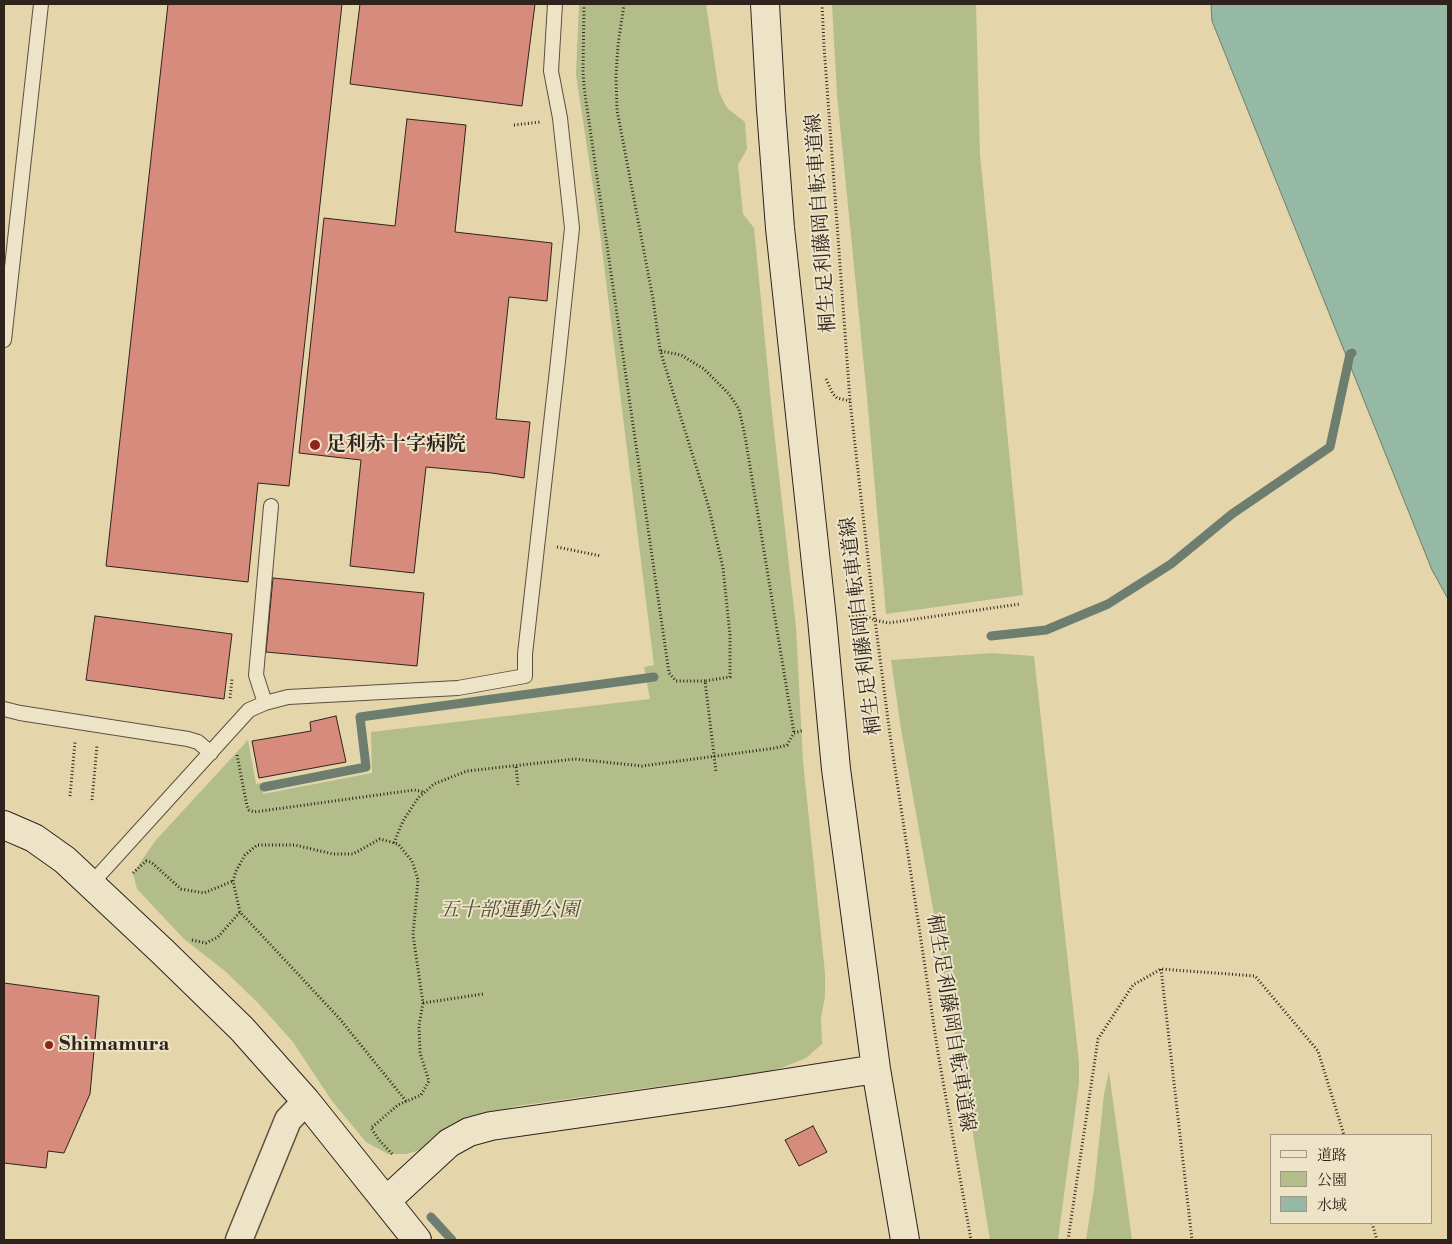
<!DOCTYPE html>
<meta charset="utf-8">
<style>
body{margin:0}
#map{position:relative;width:1452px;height:1244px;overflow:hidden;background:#e4d5ab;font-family:"Libre Bodoni","Noto Serif JP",serif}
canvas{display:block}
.frame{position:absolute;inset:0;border:5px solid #2f231d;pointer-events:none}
.legend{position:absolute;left:1270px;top:1134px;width:162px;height:90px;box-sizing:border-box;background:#ede4c8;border:1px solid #a19784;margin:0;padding:6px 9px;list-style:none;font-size:15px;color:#2f231d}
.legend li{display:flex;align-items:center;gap:10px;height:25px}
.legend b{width:25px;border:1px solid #a19784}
</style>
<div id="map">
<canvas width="1452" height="1244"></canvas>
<div class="frame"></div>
<ul class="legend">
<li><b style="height:6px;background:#ede4c8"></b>道路</li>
<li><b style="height:14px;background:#b3bd89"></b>公園</li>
<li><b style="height:14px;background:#96b9a5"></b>水域</li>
</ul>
</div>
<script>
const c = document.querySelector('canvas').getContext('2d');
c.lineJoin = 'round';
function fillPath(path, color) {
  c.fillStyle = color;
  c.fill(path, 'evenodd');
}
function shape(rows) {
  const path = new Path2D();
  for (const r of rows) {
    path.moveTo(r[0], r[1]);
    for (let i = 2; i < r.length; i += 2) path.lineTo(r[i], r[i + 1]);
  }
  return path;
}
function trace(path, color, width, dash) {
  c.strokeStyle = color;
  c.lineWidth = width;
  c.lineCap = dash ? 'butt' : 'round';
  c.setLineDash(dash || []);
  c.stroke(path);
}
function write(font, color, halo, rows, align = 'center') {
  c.font = font + ' "Libre Bodoni","Noto Serif JP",serif';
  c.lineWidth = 4;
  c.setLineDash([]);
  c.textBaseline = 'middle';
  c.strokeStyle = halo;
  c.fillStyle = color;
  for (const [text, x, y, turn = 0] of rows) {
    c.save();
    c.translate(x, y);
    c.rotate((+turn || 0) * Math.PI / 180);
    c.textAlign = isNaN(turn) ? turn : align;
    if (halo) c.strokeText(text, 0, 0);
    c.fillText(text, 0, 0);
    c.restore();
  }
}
fillPath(shape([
 [579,4,706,4,719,92,727,108,745,122,747,149,738,165,743,214,754,228,772,413,796,627,803,761,825,973,825,997,821,1017,822,1044,806,1058,784,1067,755,1075,690,1082,517,1106,450,1125,421,1150,406,1154,388,1154,366,1142,332,1101,293,1042,258,1003,225,971,184,939,137,889,133,873,156,840,248,740,256,784,261,783,263,794,372,773,371,732,650,699,644,667,654,665,599,225,576,75],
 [832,4,976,4,980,154,1023,595,886,614,867,397,837,95],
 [992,653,1034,656,1079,1062,1079,1083,1058,1240,990,1240,972,1128,901,729,891,660],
 [1109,1072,1132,1240,1086,1240,1094,1189,1104,1094]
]), '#b3bd89');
const water = shape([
 [1211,4,1448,4,1448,599,1432,570,1212,21,1211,4]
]);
fillPath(water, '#96b9a5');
trace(water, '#6d7d6f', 1);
trace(shape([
 [991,636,1046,630,1108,604,1171,564,1232,514,1330,447,1350,354,1352,353],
 [264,787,366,767,360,717,654,677],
 [431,1217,452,1240]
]), '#6d7d6f', 9);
const building = shape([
 [168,4,342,4,289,486,258,483,248,582,106,566,168,4],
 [360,4,535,4,522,106,350,84,360,4],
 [407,119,466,125,455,232,552,243,547,301,509,297,496,419,530,422,524,478,492,473,426,467,414,573,350,566,361,460,299,453,324,218,395,226,407,119],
 [273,578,424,593,417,666,266,652,273,578],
 [95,616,232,634,224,699,86,680,95,616],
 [336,716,346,762,259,778,252,741,311,731,310,722,336,716],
 [4,983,99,996,90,1094,64,1153,48,1151,46,1168,4,1163,4,983],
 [813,1126,827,1152,799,1166,785,1140,813,1126]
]);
fillPath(building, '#d78b7d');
trace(building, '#2f231d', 1);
const lane = shape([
 [4,340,41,4],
 [265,703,256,675,271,506],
 [4,709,20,713,188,739,198,742,211,753],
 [91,884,249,710,265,703,288,697,458,688,525,676,525,654,558,361,572,228,560,118,551,71,555,4]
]);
const street = shape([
 [239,1240,288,1120,306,1101]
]);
const secondary = shape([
 [765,4,771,109,780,228,822,619,836,769,876,1069,905,1240],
 [4,825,34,838,65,860,163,952,242,1029,306,1101,417,1240],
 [386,1201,449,1143,469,1132,491,1126,729,1092,876,1069]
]);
trace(lane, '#5c5040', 16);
trace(street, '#5c5040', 29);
trace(secondary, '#2f231d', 30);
trace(shape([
 [584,4,583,71,584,87,669,673,676,681,705,681],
 [624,4,618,45,616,76,617,110,653,299,660,350,709,508,723,568,730,635,730,677,705,681,716,772],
 [822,4,824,46,850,401,875,620,890,735,938,1053,971,1240],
 [514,125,540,122],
 [661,351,681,355,704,369,729,394,739,409,745,436,794,733],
 [826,379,833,394,837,398,850,401],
 [557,547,601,556],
 [849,617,863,615,875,620,888,623,1020,604],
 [230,698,232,679],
 [237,755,247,806,249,810,254,812,414,790,424,792],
 [516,767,518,785],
 [70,796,75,742],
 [92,800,97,746],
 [394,843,403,821,418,798,434,784,467,771,575,759,642,766,776,748,787,745,794,733,804,730],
 [133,873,146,861,151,862,181,889,204,893,233,881],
 [192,940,206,943,218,937,240,912],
 [1161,969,1192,1240],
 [423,1003,483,994],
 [392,1154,379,1140,371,1128,398,1105,421,1095,429,1081,420,1053,419,1025,423,1003,413,935,418,880,412,861,398,844,380,839,353,854,333,854,295,845,257,845,245,855,236,871,233,881,240,912,339,1018,406,1101],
 [1372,1223,1377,1240],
 [1068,1240,1098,1039,1133,985,1161,969,1255,976,1318,1051,1344,1135]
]), '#2f231d', 3, [1, 2.5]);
trace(lane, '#ede4c8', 14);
trace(street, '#ede4c8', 26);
trace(secondary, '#ede4c8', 28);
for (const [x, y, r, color] of [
 [315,445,6,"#8f2418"],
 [49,1045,5,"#8f2418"]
]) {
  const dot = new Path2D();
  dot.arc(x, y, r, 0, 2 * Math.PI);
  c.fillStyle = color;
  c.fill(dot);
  trace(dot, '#ede4c8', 2);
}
write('20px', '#2f231d', '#ede4c8', [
 ["桐生足利藤岡自転車道線",822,223,-94],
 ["桐生足利藤岡自転車道線",862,626,-97],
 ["桐生足利藤岡自転車道線",950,1023,81]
]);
write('bold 20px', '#2f231d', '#ede4c8', [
 ["足利赤十字病院",326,445],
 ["Shimamura",59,1045]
], 'left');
write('italic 20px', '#504a38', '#ede4c8', [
 ["五十部運動公園",509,911]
]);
</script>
